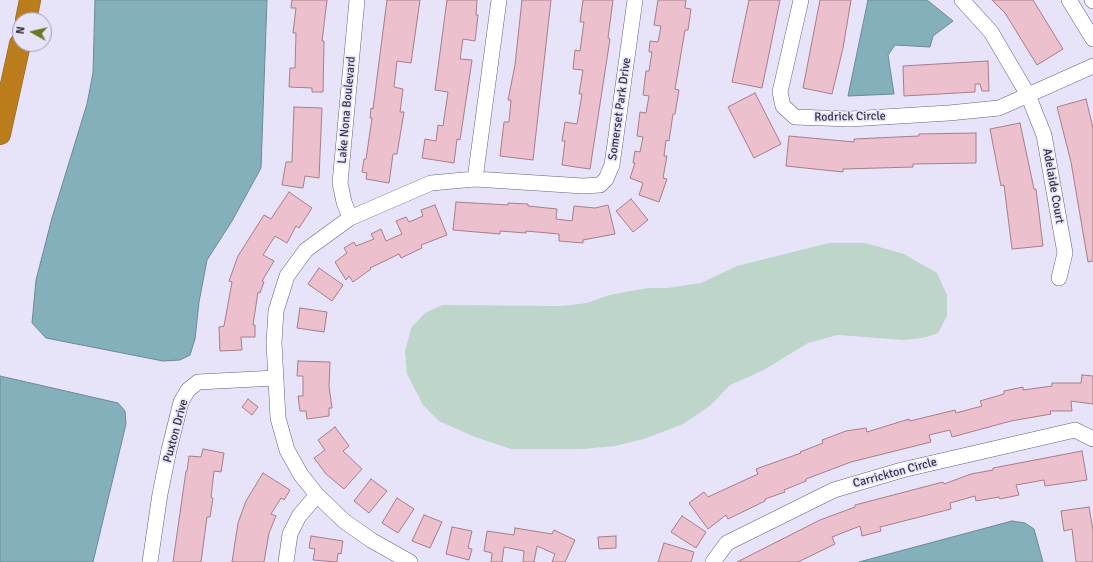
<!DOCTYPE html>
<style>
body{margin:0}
#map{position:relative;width:1093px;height:562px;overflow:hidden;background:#e7e4fa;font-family:Signika,sans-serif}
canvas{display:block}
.north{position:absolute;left:12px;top:12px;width:40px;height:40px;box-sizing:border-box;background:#e7e4fa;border:1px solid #9f9db0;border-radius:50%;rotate:278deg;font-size:11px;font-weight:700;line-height:16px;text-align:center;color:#343240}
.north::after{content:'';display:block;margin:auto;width:14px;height:18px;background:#687825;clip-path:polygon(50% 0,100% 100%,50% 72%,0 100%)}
</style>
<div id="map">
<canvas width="1093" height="562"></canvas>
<div class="north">N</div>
</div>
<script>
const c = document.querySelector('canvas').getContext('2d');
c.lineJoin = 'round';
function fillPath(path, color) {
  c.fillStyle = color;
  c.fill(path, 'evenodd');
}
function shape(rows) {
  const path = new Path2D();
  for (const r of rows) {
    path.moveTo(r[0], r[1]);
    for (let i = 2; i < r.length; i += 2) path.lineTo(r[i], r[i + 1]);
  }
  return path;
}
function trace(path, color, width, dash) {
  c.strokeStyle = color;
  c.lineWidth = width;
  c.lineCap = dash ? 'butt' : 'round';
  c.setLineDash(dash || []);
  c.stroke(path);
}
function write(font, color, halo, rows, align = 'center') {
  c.font = font + ' Signika,sans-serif';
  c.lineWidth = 3.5;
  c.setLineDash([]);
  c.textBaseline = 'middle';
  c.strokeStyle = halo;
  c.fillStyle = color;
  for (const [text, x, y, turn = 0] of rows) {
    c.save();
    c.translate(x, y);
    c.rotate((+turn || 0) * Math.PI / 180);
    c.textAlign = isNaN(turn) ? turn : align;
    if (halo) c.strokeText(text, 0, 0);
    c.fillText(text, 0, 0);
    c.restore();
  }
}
fillPath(shape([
 [829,243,865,243,904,254,937,273,947,295,947,316,938,333,923,338,904,340,838,335,808,343,762,371,730,385,711,405,683,424,644,439,615,446,582,449,511,449,475,437,439,421,423,405,407,374,405,352,411,328,425,313,442,305,562,306,587,303,609,295,648,288,667,288,701,283,737,266]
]), '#bdd6c9');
const water = shape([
 [95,0,267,0,261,168,232,221,207,260,199,302,195,339,190,355,180,360,163,361,46,338,32,323,36,280,52,218,87,104,93,73,95,0],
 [868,0,927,0,953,21,933,36,930,47,895,45,888,55,894,94,848,96,868,0],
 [0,376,118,403,125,411,126,424,93,562,0,562,0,376],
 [1012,521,1025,523,1034,529,1043,562,859,562,1012,521]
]);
fillPath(water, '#83b0bb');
trace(water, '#6b8a96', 1);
const building = shape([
 [292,0,327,0,322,41,324,41,323,92,312,92,312,88,289,87,290,68,295,68,296,33,293,33,296,8,291,8,292,0],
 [387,0,420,0,411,63,397,61,394,87,403,89,400,112,404,112,397,154,393,154,389,183,366,179,367,173,362,172,364,159,366,159,372,118,370,118,371,108,373,109,387,0],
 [447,0,477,0,476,15,478,15,475,41,463,39,460,59,472,60,460,140,457,139,454,163,422,158,425,139,436,141,438,125,443,126,448,92,435,90,447,0],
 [522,0,551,0,533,160,500,156,504,122,509,122,511,100,508,100,515,65,522,0],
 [583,0,613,0,608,38,610,39,590,169,562,165,565,141,562,141,565,122,577,124,582,94,579,94,583,70,573,69,575,50,580,51,584,22,580,22,583,0],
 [658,0,686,0,685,8,691,9,688,30,685,30,675,89,679,90,675,114,673,114,669,141,666,140,664,156,667,156,663,178,667,179,659,202,639,195,643,183,630,178,635,163,633,163,635,151,640,152,643,137,637,136,640,112,646,113,649,96,643,95,646,71,649,71,652,52,649,52,650,41,658,42,661,26,654,25,658,0],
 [749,0,780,0,762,88,732,82,749,0],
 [820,0,851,0,843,48,832,94,803,88,820,0],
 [992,0,1033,0,1063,49,1037,65,1005,13,992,0],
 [988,61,989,91,982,91,980,84,975,84,975,92,904,96,903,66,988,61],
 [755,93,781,144,754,158,728,107,755,93],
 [1086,99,1093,128,1093,261,1088,262,1071,162,1057,107,1086,99],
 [294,107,322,108,319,178,305,176,303,188,282,185,286,162,292,162,294,107],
 [1020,123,1034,189,1036,189,1043,246,1012,249,1004,185,1001,186,990,129,1020,123],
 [976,133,976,163,913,164,913,167,843,169,843,172,786,166,789,136,854,142,854,139,919,136,919,134,976,133],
 [289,192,312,208,299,228,296,226,287,243,275,236,263,255,274,261,262,281,264,282,260,293,258,292,253,325,255,325,255,337,241,337,242,350,220,351,219,327,224,326,232,282,229,281,238,256,264,215,271,219,289,192],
 [631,199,648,220,633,232,616,211,631,199],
 [456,202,508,205,508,203,528,204,528,206,557,209,556,219,572,221,574,206,595,208,608,205,615,234,583,240,583,243,559,241,559,234,526,231,526,233,500,231,500,234,453,230,456,202],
 [435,205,447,235,421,245,422,248,401,258,399,254,370,268,371,269,353,282,349,276,346,280,335,262,347,253,344,248,354,242,356,246,374,239,371,234,381,229,386,241,402,234,396,221,406,217,409,222,423,216,421,210,435,205],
 [319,268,343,285,332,301,308,284,319,268],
 [300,308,327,312,324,332,297,328,300,308],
 [298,361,330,362,329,386,332,408,329,408,329,416,307,419,306,411,300,411,298,396,303,396,303,376,297,376,298,361],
 [1082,375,1093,376,1093,404,1071,401,1072,411,1050,411,1051,414,1011,421,952,437,950,430,929,435,931,442,851,462,806,479,806,481,784,490,785,492,765,499,765,501,728,519,726,515,708,529,689,503,704,492,708,497,758,474,756,469,801,453,800,452,823,443,822,440,846,431,866,428,867,432,909,419,910,421,955,410,956,413,982,406,980,401,1004,394,1004,391,1023,387,1023,390,1052,386,1052,383,1081,383,1082,375],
 [248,399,258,407,252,415,242,407,248,399],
 [335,427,349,446,343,451,362,469,344,489,326,474,314,458,325,450,318,440,335,427],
 [203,449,224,453,221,472,214,471,211,497,213,498,210,517,207,517,201,562,173,562,186,471,187,471,189,456,201,457,203,449],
 [1082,451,1087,480,1045,486,1044,480,1016,485,1019,495,1000,499,999,497,976,501,975,496,950,503,951,509,880,527,881,531,862,536,860,526,832,537,835,544,798,562,737,562,820,520,855,507,855,505,943,482,944,484,971,474,993,470,993,468,1082,451],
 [263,473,290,490,284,500,281,498,271,514,276,516,269,533,264,562,232,562,238,523,246,501,263,473],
 [371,479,387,491,369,513,354,501,371,479],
 [397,498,414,509,398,533,382,523,397,498],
 [1089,507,1093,530,1093,562,1076,562,1072,529,1064,531,1061,511,1089,507],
 [424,515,442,522,430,548,412,541,424,515],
 [682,516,706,532,696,548,671,532,682,516],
 [452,527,472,531,468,548,472,549,469,560,446,554,452,527],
 [515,528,552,534,554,530,575,540,565,562,552,562,555,554,537,546,534,562,523,562,524,551,504,547,502,562,491,562,492,553,484,551,487,531,514,535,515,528],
 [311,536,343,541,341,554,338,553,337,562,313,560,315,549,309,548,311,536],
 [616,536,616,548,599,549,598,537,616,536],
 [664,543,694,552,691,562,658,562,664,543]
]);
fillPath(building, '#ecc1cd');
trace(building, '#a47e89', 1);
const minor = shape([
 [801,0,780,92,783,106,795,117,850,119,949,113,999,108,1093,66],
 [962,0,991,32,1028,95,1044,135,1065,253,1059,278],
 [1069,0,1093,39],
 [1092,0,1093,1],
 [475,179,499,0],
 [350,218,344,202,340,183,357,0],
 [150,562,160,494,169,450,181,402,188,390,198,382,276,378],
 [286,562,290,534,299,516,317,495],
 [410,562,371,540,344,521,317,495,301,475,287,450,278,418,274,343,276,311,287,276,306,250,350,218,431,183,475,179,583,186,600,185,606,179,612,165,635,0],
 [713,562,727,543,834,490,902,470,1075,430,1093,439]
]);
const highway = shape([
 [26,20,30,0],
 [0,134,20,44]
]);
trace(minor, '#655f7f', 16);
trace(highway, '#8c6228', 22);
trace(minor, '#fff', 15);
trace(highway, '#bb7c1b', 21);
write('12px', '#343240', '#e7e4fa', [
 ["Somerset Park Drive",620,109,-82],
 ["Lake Nona Boulevard",347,110,-85],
 ["Rodrick Circle",850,117,-1],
 ["Adelaide Court",1053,186,80],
 ["Puxton Drive",176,431,-75],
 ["Carrickton Circle",895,473,-15]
]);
</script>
